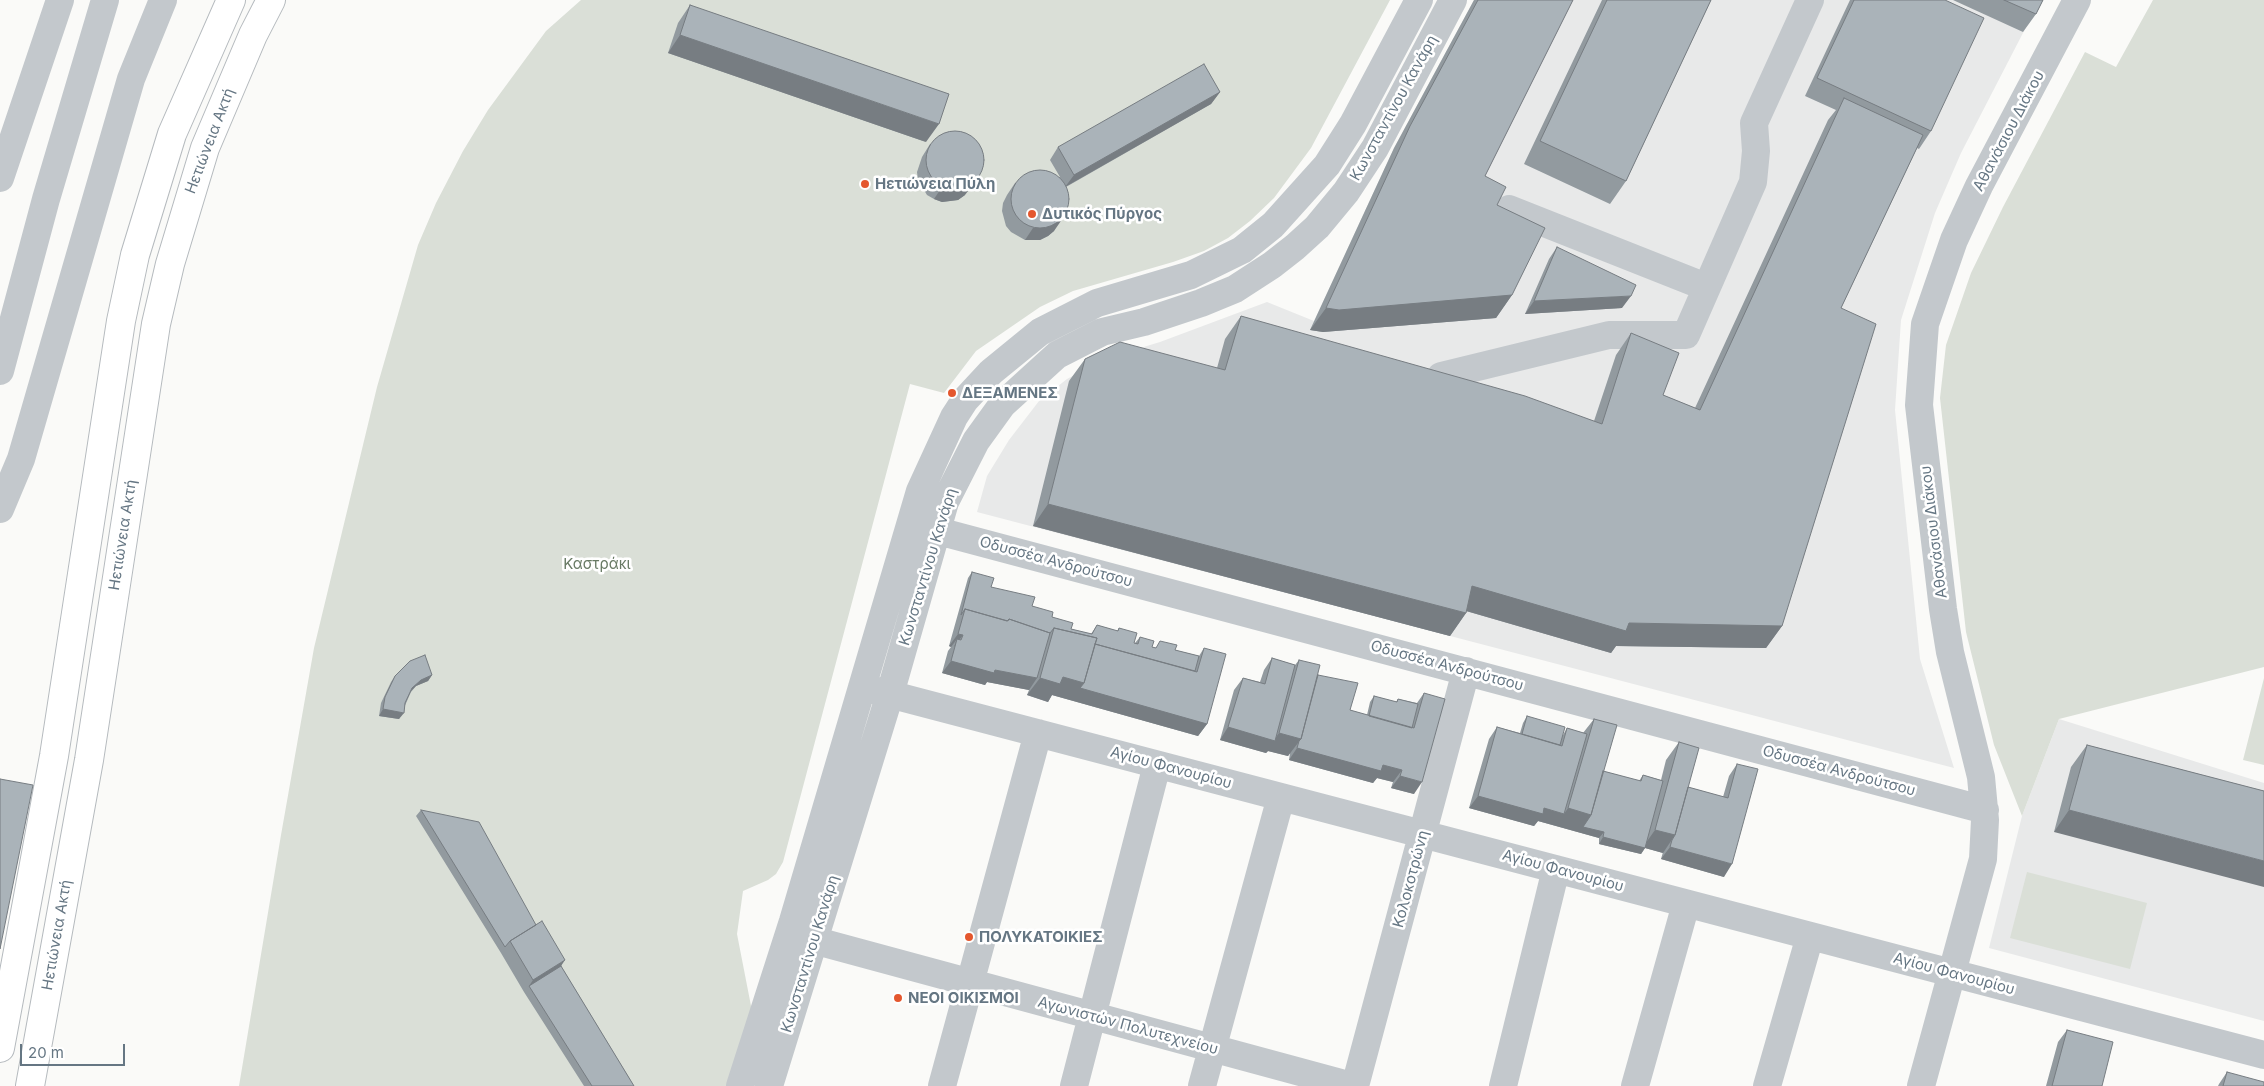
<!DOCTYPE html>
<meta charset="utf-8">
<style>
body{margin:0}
#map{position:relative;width:2264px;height:1086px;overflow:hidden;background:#fafaf8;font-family:Inter,sans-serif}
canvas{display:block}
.scale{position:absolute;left:20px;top:1044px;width:105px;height:22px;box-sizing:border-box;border:2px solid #657683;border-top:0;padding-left:6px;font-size:15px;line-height:18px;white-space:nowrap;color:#657683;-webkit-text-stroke:4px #fff;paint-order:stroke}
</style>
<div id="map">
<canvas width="2264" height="1086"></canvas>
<div class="scale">20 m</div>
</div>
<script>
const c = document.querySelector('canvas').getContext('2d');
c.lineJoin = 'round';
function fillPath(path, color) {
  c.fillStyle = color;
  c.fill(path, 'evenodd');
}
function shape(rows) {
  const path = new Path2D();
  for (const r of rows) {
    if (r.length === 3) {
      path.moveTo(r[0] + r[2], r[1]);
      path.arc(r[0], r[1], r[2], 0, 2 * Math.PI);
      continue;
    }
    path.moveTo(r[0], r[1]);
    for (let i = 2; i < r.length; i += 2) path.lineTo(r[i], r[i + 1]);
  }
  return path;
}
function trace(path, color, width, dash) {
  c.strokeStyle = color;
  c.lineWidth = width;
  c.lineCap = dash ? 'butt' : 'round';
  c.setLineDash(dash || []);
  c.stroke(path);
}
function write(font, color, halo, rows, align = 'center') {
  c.font = font + ' Inter,sans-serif';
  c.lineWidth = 5;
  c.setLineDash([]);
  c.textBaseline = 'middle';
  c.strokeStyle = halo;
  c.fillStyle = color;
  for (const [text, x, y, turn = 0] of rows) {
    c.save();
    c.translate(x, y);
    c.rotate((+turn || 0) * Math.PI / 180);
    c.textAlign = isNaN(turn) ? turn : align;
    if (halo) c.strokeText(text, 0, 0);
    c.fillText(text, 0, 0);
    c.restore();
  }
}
fillPath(shape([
 [1474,0,2040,0,1961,153,1935,213,1901,320,1895,410,1920,659,1954,768,977,512,987,476,1009,440,1039,401,1067,379,1104,359,1160,342,1267,302,1314,321,1394,148],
 [2059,719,2264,783,2264,1021,1989,948,2022,816]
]), '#e8e9e9');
fillPath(shape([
 [581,0,1390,0,1311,148,1274,198,1250,221,1228,238,1204,251,1173,262,1073,291,1040,307,976,351,944,393,910,384,783,862,776,874,768,880,743,891,737,934,752,1011,729,1086,239,1086,281,835,314,648,377,387,418,245,436,203,463,151,488,110,546,31],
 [2153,0,2264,0,2264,667,2059,719,2022,816,1994,745,1966,632,1940,398,1946,345,1971,273,2003,207,2085,52,2116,67],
 [2264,678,2264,765,2243,760],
 [2027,872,2147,903,2130,969,2010,938]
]), '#dadfd7');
const major = shape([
 [0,1048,54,756,121,321,135,255,172,134,231,0],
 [30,1086,89,760,156,324,170,264,205,148,253,35,271,0]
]);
trace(major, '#b5babe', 30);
trace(shape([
 [0,178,60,0],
 [1509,209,1706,287],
 [0,371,46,199,105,0],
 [1441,376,1609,335,1686,335,1753,182,1756,151,1754,123,1810,0],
 [0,509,21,459,131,79,163,0],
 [919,526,1985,810],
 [862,687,2264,1055],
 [798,936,1352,1086],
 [740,1086,793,921,920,491,954,417,965,400,991,372,1040,332,1097,303,1191,275,1242,250,1273,225,1327,165,1353,124,1419,0],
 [769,1086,890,694,945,502,976,441,1002,405,1057,355,1102,332,1144,322,1201,303,1235,289,1272,265,1295,247,1317,227,1346,192,1375,148,1453,0],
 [942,1086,1038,733],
 [1074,1086,1157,765],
 [1202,1086,1281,797],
 [1355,1086,1466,671],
 [1503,1086,1556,869],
 [1635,1086,1686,904],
 [1767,1086,1810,936],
 [1921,1086,1983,859,1985,820,1981,777,1950,652,1943,609,1919,405,1925,324,1954,240,1979,186,2077,0]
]), '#c3c8cc', 28);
trace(major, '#fff', 28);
fillPath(shape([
 [1474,0,1573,0,1485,176,1497,205,1512,295,1496,318,1323,332,1310,330,1394,148],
 [1602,0,1711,0,1626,181,1610,204,1524,164],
 [1850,0,1945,0,1931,131,1919,149,1917,148,1841,308,1782,626,1766,648,1616,646,1611,653,1466,611,1466,613,1450,636,1033,526,1069,381,1085,359,1217,368,1225,339,1241,316,1594,421,1616,355,1631,333,1663,395,1695,408,1828,120,1836,110,1805,96],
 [1953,0,2043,0,2036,14,2023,32],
 [690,5,926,142,668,53,678,23],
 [1220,92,1211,104,1066,187,1054,231,1048,236,1040,240,1025,240,1011,232,1006,226,1002,211,1003,203,1007,195,1015,183,1060,177,1050,160,1058,147],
 [930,144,965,195,958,200,942,202,934,199,927,195,918,180,917,172,922,157],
 [1557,247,1622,308,1525,314,1549,259],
 [972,572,991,587,1032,606,1071,629,1091,634,1097,625,1117,631,1119,628,1134,643,1135,643,1140,637,1152,647,1156,648,1160,641,1175,650,1199,656,1204,648,1207,724,1198,736,1052,695,1048,702,1027,695,1029,690,987,682,985,685,942,673,948,651,951,647,949,646,968,578],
 [1272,658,1295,665,1299,660,1318,675,1350,710,1367,715,1370,702,1374,696,1396,702,1398,699,1417,703,1424,693,1414,794,1391,788,1393,782,1377,778,1373,783,1289,760,1290,753,1288,756,1268,751,1266,753,1220,740,1234,690,1243,678,1260,682,1264,670],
 [432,675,428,681,416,686,411,692,399,719,379,716,381,703,391,682,395,676],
 [1527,716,1563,735,1567,728,1583,733,1594,719,1603,771,1639,781,1643,775,1661,780,1666,760,1679,742,1688,787,1723,797,1729,776,1737,764,1724,877,1661,859,1663,852,1663,853,1645,848,1641,854,1599,844,1599,838,1538,821,1534,826,1469,808,1489,739,1497,727,1520,733,1523,723],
 [2087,745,2264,791,2054,832,2071,767],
 [421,810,536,925,634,1086,584,1086,524,992,501,953,416,816],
 [2067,1030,2102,1086,2046,1086,2058,1042],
 [2227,1072,2264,1086,2218,1086,2219,1084]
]), '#929a9f');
fillPath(shape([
 [680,35,939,124,926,142,668,53],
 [1220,92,1211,104,1065,187,1074,175],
 [974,183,965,195,958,200,942,202,934,199,942,187],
 [1063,218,1054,231,1048,236,1040,240,1025,240,1033,228],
 [1512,295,1496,318,1323,332,1310,330,1326,308],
 [1631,296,1622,308,1525,314,1534,301],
 [1048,504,1466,613,1450,636,1033,526],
 [1472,586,1629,623,1782,626,1766,648,1616,646,1611,653,1456,608],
 [958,634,963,635,954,647,957,639,951,647,949,646],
 [951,661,995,670,1037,678,1029,690,987,682,985,685,942,673],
 [432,675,428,681,416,686,408,694,412,688,421,680],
 [1063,677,1084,683,1207,724,1198,736,1052,695,1048,702,1027,695,1040,678],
 [383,709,404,713,399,719,379,716],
 [1228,727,1274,740,1279,733,1301,739,1288,756,1268,751,1266,753,1220,740],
 [1297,748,1383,765,1402,770,1393,782,1377,778,1373,783,1289,760],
 [1400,776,1422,782,1414,794,1391,788],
 [1478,796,1544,808,1564,814,1556,826,1538,821,1534,826,1469,808],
 [1568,808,1591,815,1604,832,1599,838,1556,826],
 [2069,810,2264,861,2264,887,2054,832],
 [1655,830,1675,835,1663,853,1645,848,1641,854,1599,844,1603,837,1643,847],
 [1670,847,1732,864,1724,877,1661,859],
 [565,960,557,972,529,986,533,980]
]), '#777d82');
const building = shape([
 [1478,0,1573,0,1485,176,1506,187,1497,205,1545,228,1512,295,1339,310,1326,308,1410,126,1478,0],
 [1607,0,1711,0,1626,181,1540,141,1607,0],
 [1854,0,1945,0,1984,18,1931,131,1817,78,1854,0],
 [2004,0,2043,0,2036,14,2004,0],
 [690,5,949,94,939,124,680,35,690,5],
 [1204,64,1220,92,1074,175,1058,147,1204,64],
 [1844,98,1923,135,1841,308,1876,324,1782,626,1629,623,1626,631,1472,586,1466,613,1048,504,1085,359,1120,342,1225,370,1241,316,1525,396,1602,424,1631,333,1679,353,1663,395,1700,410,1844,98],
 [955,160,29],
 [1040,199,29],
 [1557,247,1636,285,1631,296,1534,301,1557,247],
 [972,572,994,578,991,587,1035,597,1032,606,1053,612,1052,617,1073,623,1071,629,1092,634,1097,625,1118,631,1119,628,1137,633,1134,643,1138,644,1140,637,1154,641,1152,647,1156,648,1160,641,1177,645,1175,650,1199,656,1195,671,1095,644,1097,638,1054,628,1050,633,1009,619,1007,621,965,609,961,615,972,572],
 [965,609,1008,621,1009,619,1050,633,1037,678,995,670,994,673,951,661,957,639,961,640,963,635,958,634,965,609],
 [1054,628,1097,638,1084,683,1063,677,1060,684,1040,678,1054,628],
 [1095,644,1197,672,1204,648,1226,654,1207,724,1080,688,1084,683,1095,644],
 [425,655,432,675,421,680,412,688,405,703,404,713,383,709,385,697,395,676,410,661,425,655],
 [1272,658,1295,665,1275,741,1228,727,1243,678,1265,684,1272,658],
 [1299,660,1320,665,1301,739,1279,733,1299,660],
 [1318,675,1358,683,1350,710,1414,728,1424,693,1445,699,1422,782,1400,776,1402,770,1383,765,1381,771,1297,748,1299,741,1301,739,1318,675],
 [1374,696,1397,702,1398,699,1418,704,1412,728,1369,716,1374,696],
 [1527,716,1565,727,1560,745,1522,734,1527,716],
 [1594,719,1617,725,1591,815,1568,808,1594,719],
 [1497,727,1562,746,1567,728,1587,734,1564,814,1544,808,1543,814,1478,796,1497,727],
 [1679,742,1699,748,1675,835,1655,830,1679,742],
 [2087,745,2264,791,2264,861,2069,810,2087,745],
 [1737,764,1758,769,1732,864,1670,847,1672,840,1675,835,1688,787,1728,798,1737,764],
 [1603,771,1641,781,1643,775,1663,781,1645,848,1603,837,1604,832,1583,827,1591,815,1603,771],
 [0,779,33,785,0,949,0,779],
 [421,810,479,822,536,925,510,941,505,947,421,810],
 [542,921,565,960,533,980,510,941,542,921],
 [561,966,634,1086,592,1086,529,986,561,966],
 [2067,1030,2113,1042,2102,1086,2052,1086,2067,1030],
 [2227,1072,2264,1082,2264,1086,2223,1086,2227,1072]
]);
fillPath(building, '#aab3b9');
trace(building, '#777d82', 1);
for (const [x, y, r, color] of [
 [865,184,5,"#e4572e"],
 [1032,214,5,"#e4572e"],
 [952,393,5,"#e4572e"],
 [969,937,5,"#e4572e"],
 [898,998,5,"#e4572e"]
]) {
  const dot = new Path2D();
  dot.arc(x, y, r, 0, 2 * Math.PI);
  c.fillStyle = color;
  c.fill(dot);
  trace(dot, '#fff', 2);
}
write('15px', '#657683', '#fff', [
 ["Κωνσταντίνου Κανάρη",1394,108,-61],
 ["Αθανάσιου Διάκου",2009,131,-62],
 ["Ηετιώνεια Ακτή",210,141,-69],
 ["Αθανάσιου Διάκου",1934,532,-97],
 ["Ηετιώνεια Ακτή",123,535,-81],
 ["Οδυσσέα Ανδρούτσου",1056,562,15],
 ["Κωνσταντίνου Κανάρη",928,567,-73],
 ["Οδυσσέα Ανδρούτσου",1447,666,15],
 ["Αγίου Φανουρίου",1171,768,15],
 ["Οδυσσέα Ανδρούτσου",1839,771,15],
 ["Αγίου Φανουρίου",1563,871,15],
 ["Κολοκοτρώνη",1411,879,-75],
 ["Ηετιώνεια Ακτή",57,935,-80],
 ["Κωνσταντίνου Κανάρη",810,954,-73],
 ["Αγίου Φανουρίου",1954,974,15],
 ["Αγωνιστών Πολυτεχνείου",1128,1026,15]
]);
write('bold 15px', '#657683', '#fff', [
 ["Ηετιώνεια Πύλη",875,184],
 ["Δυτικός Πύργος",1042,214],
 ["ΔΕΞΑΜΕΝΕΣ",962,393],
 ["ΠΟΛΥΚΑΤΟΙΚΙΕΣ",979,937],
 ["ΝΕΟΙ ΟΙΚΙΣΜΟΙ",908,998]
], 'left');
write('15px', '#687a64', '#fff', [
 ["Καστράκι",597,564]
]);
</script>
